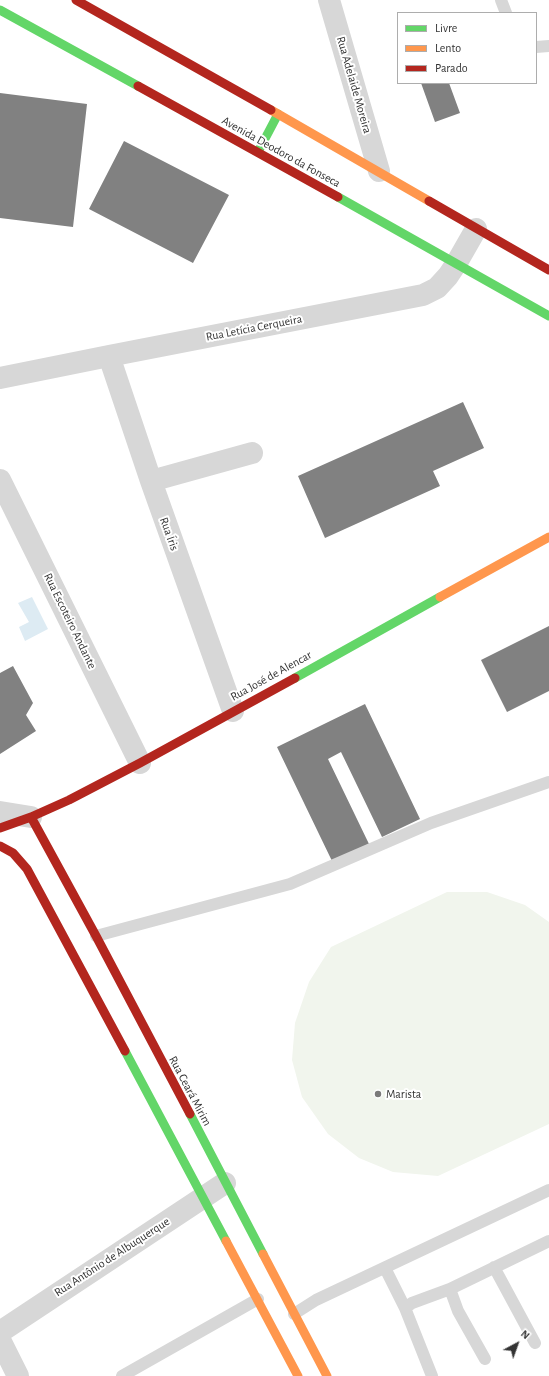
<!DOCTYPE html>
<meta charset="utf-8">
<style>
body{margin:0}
#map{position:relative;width:549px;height:1376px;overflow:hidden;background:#fff;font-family:"Alegreya Sans",sans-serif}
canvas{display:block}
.legend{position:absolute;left:397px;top:12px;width:140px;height:72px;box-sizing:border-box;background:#fff;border:1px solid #adadad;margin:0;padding:5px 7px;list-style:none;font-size:12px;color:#333}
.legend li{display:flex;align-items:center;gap:8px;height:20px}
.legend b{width:20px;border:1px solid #adadad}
.north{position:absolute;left:497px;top:1324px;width:40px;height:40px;-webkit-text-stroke:3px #fff;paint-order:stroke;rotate:41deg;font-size:11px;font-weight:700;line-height:16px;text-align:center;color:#333}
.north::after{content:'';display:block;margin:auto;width:14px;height:18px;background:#333;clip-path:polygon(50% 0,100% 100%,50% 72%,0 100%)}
</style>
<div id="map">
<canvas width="549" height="1376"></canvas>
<ul class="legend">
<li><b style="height:5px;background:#63d668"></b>Livre</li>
<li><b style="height:5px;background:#ff974d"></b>Lento</li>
<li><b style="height:5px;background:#b3261e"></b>Parado</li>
</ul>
<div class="north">N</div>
</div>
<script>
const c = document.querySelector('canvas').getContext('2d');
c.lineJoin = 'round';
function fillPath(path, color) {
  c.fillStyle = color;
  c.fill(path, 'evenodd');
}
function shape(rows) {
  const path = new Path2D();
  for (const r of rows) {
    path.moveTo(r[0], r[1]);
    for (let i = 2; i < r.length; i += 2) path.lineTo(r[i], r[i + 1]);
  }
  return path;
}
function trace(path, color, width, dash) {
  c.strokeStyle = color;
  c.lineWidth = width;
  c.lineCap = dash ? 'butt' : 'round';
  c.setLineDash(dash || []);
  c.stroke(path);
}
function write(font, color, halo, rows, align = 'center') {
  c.font = font + ' "Alegreya Sans",sans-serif';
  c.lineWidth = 4;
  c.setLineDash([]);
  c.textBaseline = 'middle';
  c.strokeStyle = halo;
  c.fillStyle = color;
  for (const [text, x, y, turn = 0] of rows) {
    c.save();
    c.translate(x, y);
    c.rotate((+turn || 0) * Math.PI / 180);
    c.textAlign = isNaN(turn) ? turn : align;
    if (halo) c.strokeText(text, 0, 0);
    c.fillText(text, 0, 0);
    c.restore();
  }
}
fillPath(shape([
 [447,892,487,892,525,905,549,922,549,1124,438,1176,393,1172,359,1158,328,1134,302,1097,292,1060,295,1023,309,982,331,947]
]), '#f1f5ed');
fillPath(shape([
 [32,597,48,629,25,641,19,627,29,622,18,603]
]), '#ddebf3');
fillPath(shape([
 [421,83,449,83,460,113,435,122],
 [0,93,87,104,73,227,0,218],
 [124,141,229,195,193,263,89,209],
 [463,402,484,448,433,471,440,486,325,538,298,476],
 [549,626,549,691,507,712,481,660],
 [13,666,33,703,26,715,36,731,0,754,0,673],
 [365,704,420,819,382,837,341,752,328,759,369,844,332,861,277,747]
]), '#818181');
trace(shape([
 [501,0,506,13],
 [536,47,549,46],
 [96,936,290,884,431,823,549,782],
 [494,1267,535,1343],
 [385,1268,405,1308],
 [294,1314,316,1300,549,1190],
 [485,1359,458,1311,450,1289,549,1241],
 [122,1376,258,1299],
 [432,1376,405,1308,412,1303,450,1289]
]), '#d7d7d7', 12);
trace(shape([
 [329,0,379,171],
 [109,356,151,481,233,711],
 [0,378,109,356,423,295,437,288,448,276,456,264,476,229],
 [0,480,140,763],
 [151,481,252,453],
 [0,812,31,817],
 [0,1332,225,1183],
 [0,1340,18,1376]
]), '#d7d7d7', 22);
trace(shape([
 [0,10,138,86],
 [258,152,278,114],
 [338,197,549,316],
 [295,678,440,597],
 [125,1051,226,1241],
 [190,1114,263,1254]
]), '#63d668', 9);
trace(shape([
 [271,110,429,201],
 [440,597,549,537],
 [226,1241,298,1376],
 [263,1254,327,1376]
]), '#ff974d', 9);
trace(shape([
 [76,0,271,110],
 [138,86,338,197],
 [429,201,549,270],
 [31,817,96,936,190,1114],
 [0,828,31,817,69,800,140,763,295,678],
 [0,846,13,853,27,869,125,1051]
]), '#b3261e', 9);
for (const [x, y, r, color] of [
 [378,1094,4,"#7a7a7a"]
]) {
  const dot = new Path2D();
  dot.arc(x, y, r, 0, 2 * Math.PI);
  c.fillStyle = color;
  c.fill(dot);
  trace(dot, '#fff', 1.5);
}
write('12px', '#333', '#fff', [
 ["Rua Adelaide Moreira",354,85,74],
 ["Avenida Deodoro da Fonseca",281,152,29],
 ["Rua Letícia Cerqueira",254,328,-11],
 ["Rua Íris",169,534,70],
 ["Rua Escoteiro Andante",70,621,64],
 ["Rua José de Alencar",271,676,-29],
 ["Rua Ceará Mirim",190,1091,62],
 ["Rua Antônio de Albuquerque",112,1257,-33]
]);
write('12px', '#333', '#fff', [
 ["Marista",386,1094]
], 'left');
</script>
